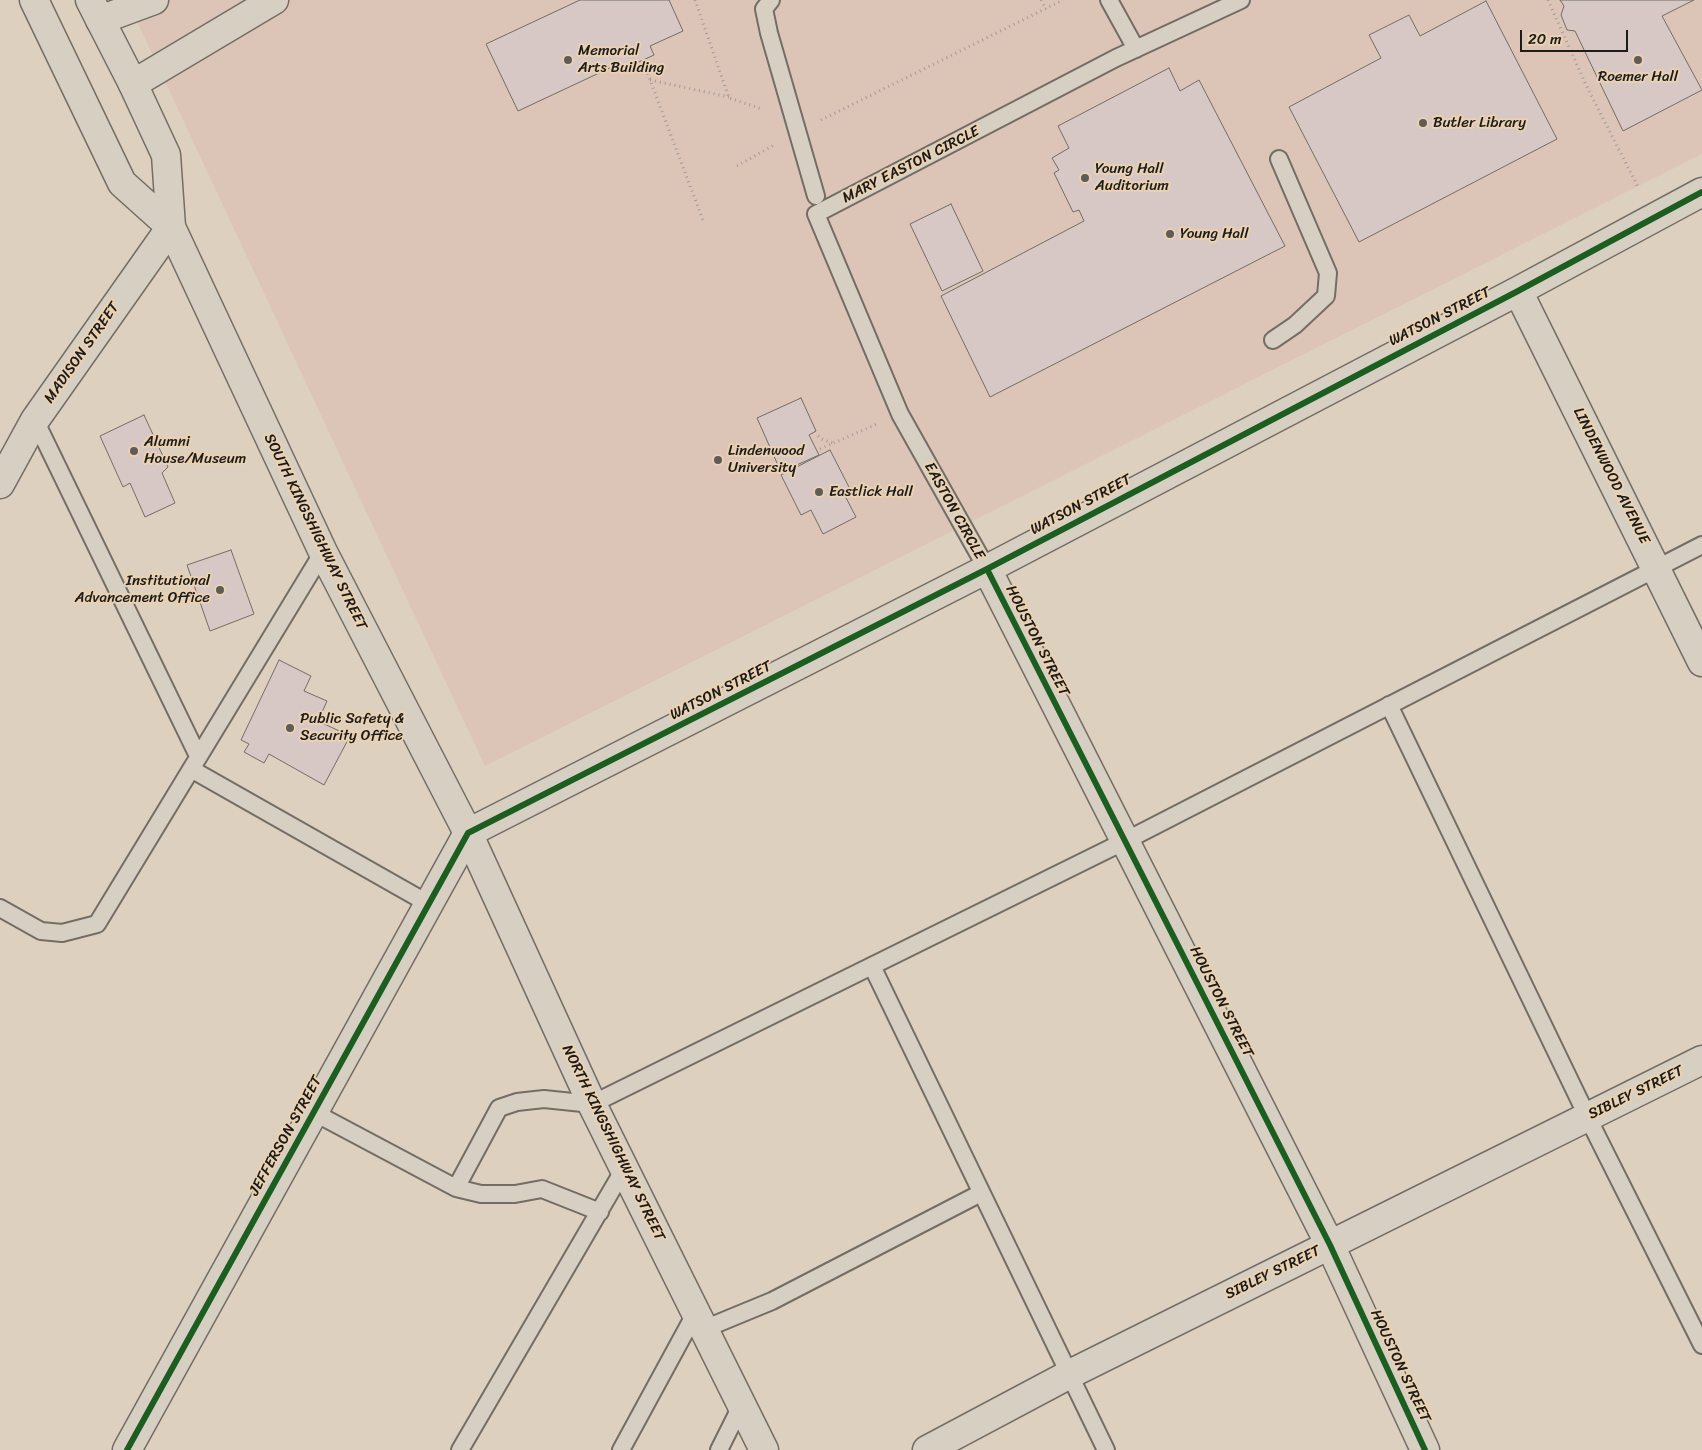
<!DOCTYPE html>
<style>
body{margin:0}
#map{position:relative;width:1702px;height:1450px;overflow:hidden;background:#ddd0be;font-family:Sriracha,sans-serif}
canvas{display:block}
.scale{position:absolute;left:1520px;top:30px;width:108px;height:22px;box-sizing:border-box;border:2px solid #1c1c1c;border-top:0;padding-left:6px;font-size:15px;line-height:18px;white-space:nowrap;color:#1c1c1c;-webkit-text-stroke:4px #ead1b1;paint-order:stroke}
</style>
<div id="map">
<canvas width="1702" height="1450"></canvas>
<div class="scale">20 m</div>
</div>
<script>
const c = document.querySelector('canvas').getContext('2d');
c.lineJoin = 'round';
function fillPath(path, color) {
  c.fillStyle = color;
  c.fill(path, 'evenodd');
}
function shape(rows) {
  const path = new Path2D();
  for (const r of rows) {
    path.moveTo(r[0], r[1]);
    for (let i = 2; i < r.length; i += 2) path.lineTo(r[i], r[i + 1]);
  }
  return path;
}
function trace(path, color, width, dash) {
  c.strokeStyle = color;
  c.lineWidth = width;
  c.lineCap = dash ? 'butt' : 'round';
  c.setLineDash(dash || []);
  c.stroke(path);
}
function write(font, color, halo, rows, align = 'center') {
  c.font = font + ' Sriracha,sans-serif';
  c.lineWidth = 4;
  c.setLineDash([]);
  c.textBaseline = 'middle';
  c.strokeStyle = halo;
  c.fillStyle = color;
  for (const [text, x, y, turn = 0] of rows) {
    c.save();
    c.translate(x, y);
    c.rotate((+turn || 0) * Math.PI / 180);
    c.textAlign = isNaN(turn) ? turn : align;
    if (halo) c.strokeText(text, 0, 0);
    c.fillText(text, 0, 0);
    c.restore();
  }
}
fillPath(shape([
 [127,0,1702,0,1702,154,485,766]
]), '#dcc5b6');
const building = shape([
 [580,0,669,0,683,31,650,46,654,55,617,72,614,66,518,111,486,44,580,0],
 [1560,0,1694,0,1662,16,1702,90,1623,131,1575,31,1567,30,1561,15,1564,6,1560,0],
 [1486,1,1557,139,1359,242,1289,107,1381,58,1369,35,1409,15,1420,36,1486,1],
 [1169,68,1180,91,1199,80,1285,246,990,397,941,296,1084,221,1079,210,1073,212,1054,173,1059,170,1052,158,1069,148,1058,126,1169,68],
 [951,204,983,271,942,291,910,224,951,204],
 [801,398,816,431,809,435,819,455,781,472,757,418,801,398],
 [144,415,168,467,162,473,175,503,145,517,130,483,123,487,100,436,144,415],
 [830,450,851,491,844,494,856,517,823,534,811,510,801,515,781,475,830,450],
 [231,550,254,614,210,631,187,565,231,550],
 [279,660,311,676,304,691,327,701,318,721,350,736,324,785,269,754,264,763,244,752,249,744,241,740,279,660]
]);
fillPath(building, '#d7c8c5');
trace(building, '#736d65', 1);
const service = shape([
 [771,0,764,9,769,33,816,196],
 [1109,0,1136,49],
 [1273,340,1295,325,1326,296,1328,273,1279,159],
 [35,420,198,756],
 [987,569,900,414,816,214,1116,58,1241,0],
 [1389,705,1587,1116,1702,1345],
 [191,769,429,904],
 [0,908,41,931,62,933,97,924,323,552],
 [872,966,1106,1450],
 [313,1112,456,1188,481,1194,515,1194,542,1189,600,1212],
 [456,1188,499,1108,517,1102,544,1099,592,1104,1125,841,1702,545],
 [704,1329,772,1301,981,1193],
 [460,1450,624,1169],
 [621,1450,696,1312],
 [719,1450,742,1404]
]);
const minor = shape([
 [100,20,154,0],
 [133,84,274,0],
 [1518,291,1702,662],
 [0,484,35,420,171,227],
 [987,569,1330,1245,1425,1450],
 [127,1450,468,833,987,569,1518,291,1702,192],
 [927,1450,1070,1374,1702,1060]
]);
const secondary = shape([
 [34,0,122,183,171,227],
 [90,0,133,84,166,155,171,227,323,552,468,833,592,1104,764,1450]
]);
trace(service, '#736d65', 20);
trace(minor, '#736d65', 31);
trace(secondary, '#736d65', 31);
trace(shape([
 [695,0,729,98,762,109],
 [1041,0,1046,9],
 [1548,0,1586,85,1639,189],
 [646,69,704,223],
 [650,80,729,97],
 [821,120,1063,0],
 [737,166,774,145],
 [818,436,823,440,834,443],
 [820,449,877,424]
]), '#a39b91', 3, [1, 4]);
trace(service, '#d8cfc3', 16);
trace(minor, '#d8cfc3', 28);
trace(secondary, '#d8cfc3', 28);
trace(shape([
 [987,569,1330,1245,1425,1450],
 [127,1450,468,833,987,569,1518,291,1702,192]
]), '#1b5e20', 6);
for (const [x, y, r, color] of [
 [568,60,5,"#605b55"],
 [1638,60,5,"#605b55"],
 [1423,123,5,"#605b55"],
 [1085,178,5,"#605b55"],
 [1170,234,5,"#605b55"],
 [134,451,5,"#605b55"],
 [718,460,5,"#605b55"],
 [819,492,5,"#605b55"],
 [220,590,5,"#605b55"],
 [290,728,5,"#605b55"]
]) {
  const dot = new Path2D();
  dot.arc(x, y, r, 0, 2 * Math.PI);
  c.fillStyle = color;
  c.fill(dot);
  trace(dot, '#ead1b1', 2);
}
write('15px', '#1c1c1c', '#ead1b1', [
 ["Memorial",578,51],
 ["Arts Building",578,68],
 ["Roemer Hall",1638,77,"center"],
 ["Butler Library",1433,123],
 ["Young Hall",1095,169],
 ["Auditorium",1095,186],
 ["Young Hall",1180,234],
 ["Alumni",144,442],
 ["House/Museum",144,459],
 ["Lindenwood",728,451],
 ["University",728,468],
 ["Eastlick Hall",829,492],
 ["Institutional",210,581,"right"],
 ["Advancement Office",210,598,"right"],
 ["Public Safety &",300,719],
 ["Security Office",300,736]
], 'left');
write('15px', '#1c1c1c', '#ead1b1', [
 ["MARY EASTON CIRCLE",911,165,-27],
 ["WATSON STREET",1440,317,-27],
 ["MADISON STREET",82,353,-55],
 ["LINDENWOOD AVENUE",1611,476,63],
 ["WATSON STREET",1081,505,-28],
 ["EASTON CIRCLE",954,511,61],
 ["SOUTH KINGSHIGHWAY STREET",315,532,64],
 ["HOUSTON STREET",1037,641,63],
 ["WATSON STREET",721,691,-27],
 ["HOUSTON STREET",1221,1002,63],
 ["SIBLEY STREET",1636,1093,-26],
 ["JEFFERSON STREET",286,1136,-61],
 ["NORTH KINGSHIGHWAY STREET",613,1143,64],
 ["SIBLEY STREET",1273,1273,-26],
 ["HOUSTON STREET",1400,1366,65]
]);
</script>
